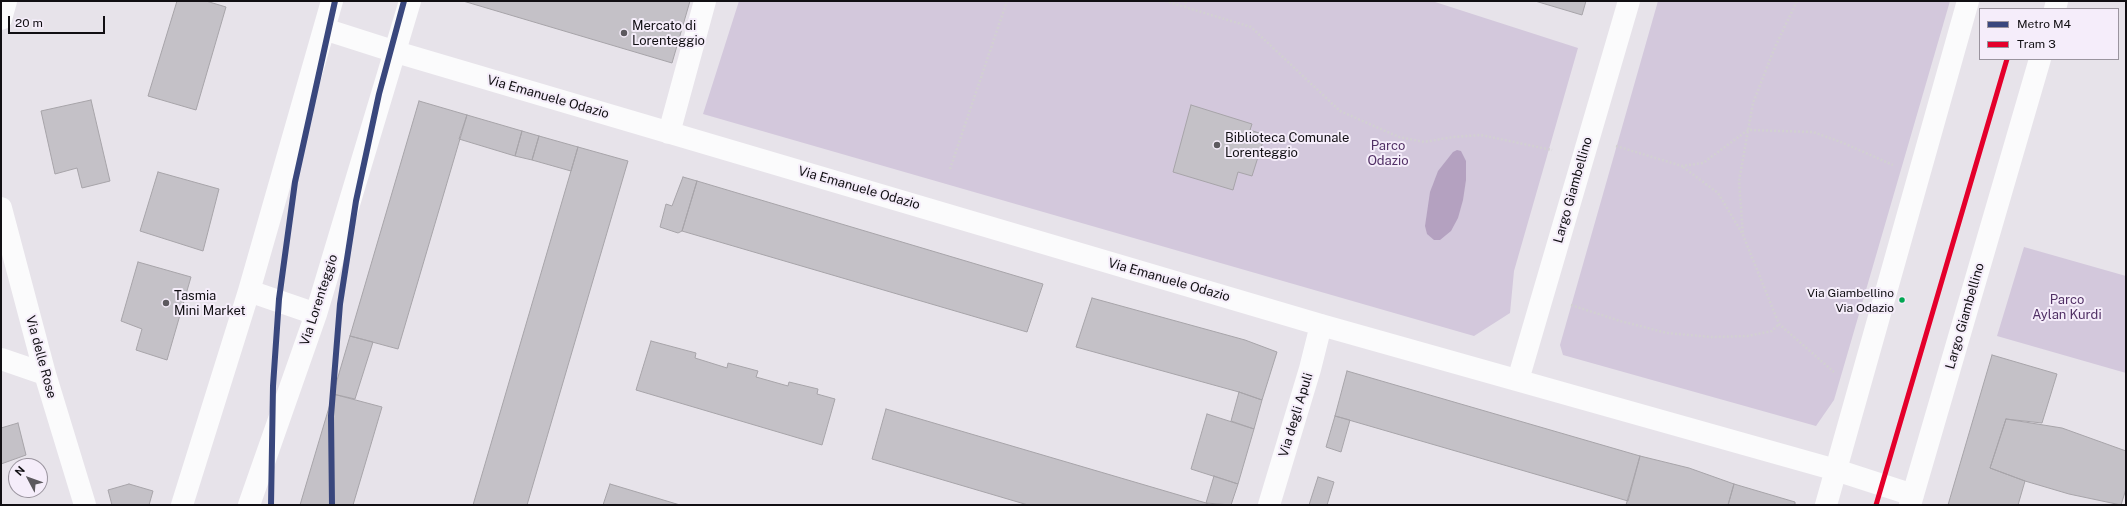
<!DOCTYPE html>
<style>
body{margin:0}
#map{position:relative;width:2127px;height:506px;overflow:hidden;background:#e7e3ea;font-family:"Public Sans",sans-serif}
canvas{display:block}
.frame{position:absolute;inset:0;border:2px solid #110f13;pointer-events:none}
.legend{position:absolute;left:1979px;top:8px;width:140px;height:52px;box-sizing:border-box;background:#f5edfa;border:1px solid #9a949e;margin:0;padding:5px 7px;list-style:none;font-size:12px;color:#110f13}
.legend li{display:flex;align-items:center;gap:8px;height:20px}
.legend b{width:20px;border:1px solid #9a949e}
.north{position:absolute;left:8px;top:458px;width:40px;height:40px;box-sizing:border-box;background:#f5edfa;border:1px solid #9a949e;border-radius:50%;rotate:311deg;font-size:11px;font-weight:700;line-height:16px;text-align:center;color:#110f13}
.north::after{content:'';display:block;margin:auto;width:14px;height:18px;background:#5c595e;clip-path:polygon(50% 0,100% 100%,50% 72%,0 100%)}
.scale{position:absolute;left:8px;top:16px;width:97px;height:18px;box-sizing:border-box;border:2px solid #110f13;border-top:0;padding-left:5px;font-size:12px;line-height:14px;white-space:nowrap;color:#110f13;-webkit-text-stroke:3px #f5edfa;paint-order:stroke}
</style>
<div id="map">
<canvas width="2127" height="506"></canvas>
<div class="frame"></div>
<ul class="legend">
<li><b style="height:5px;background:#39477d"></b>Metro M4</li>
<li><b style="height:5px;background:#e4002b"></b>Tram 3</li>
</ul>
<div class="north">N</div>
<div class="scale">20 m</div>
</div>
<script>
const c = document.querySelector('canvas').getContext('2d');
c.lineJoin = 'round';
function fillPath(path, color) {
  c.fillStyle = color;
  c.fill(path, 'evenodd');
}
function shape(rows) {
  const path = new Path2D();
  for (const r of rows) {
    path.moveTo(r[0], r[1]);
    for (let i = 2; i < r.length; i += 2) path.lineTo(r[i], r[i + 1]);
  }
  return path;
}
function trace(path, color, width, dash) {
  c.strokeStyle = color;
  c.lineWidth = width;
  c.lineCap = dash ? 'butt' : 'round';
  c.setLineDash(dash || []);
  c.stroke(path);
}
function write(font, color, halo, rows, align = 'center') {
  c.font = font + ' "Public Sans",sans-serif';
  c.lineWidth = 4;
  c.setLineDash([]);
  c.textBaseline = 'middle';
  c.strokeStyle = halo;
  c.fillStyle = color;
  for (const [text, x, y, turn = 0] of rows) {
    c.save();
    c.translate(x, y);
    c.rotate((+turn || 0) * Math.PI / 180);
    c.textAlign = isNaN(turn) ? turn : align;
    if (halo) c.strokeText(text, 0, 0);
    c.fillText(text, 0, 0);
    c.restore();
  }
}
fillPath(shape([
 [739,1,1432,1,1578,48,1514,271,1510,313,1474,336,703,114],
 [1658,1,1950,1,1834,400,1816,426,1563,355,1560,345],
 [2024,247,2126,276,2126,373,1997,336]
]), '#d3c8dc');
fillPath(shape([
 [1457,150,1461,151,1466,161,1466,180,1463,200,1458,218,1451,231,1440,240,1434,240,1427,234,1425,226,1430,192,1438,171,1453,152]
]), '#b4a1c0');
const building = shape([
 [177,1,206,1,226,7,196,110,148,96,177,1],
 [463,1,690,1,672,63,463,1],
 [1535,1,1586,1,1582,15,1535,1],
 [91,100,110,181,82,188,77,168,55,174,41,111,91,100],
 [419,101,467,115,398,349,350,336,419,101],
 [1191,105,1252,124,1250,130,1265,135,1252,176,1238,172,1233,190,1173,172,1191,105],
 [467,115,522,131,515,156,459,139,467,115],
 [522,131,539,136,532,160,515,156,522,131],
 [539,136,578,147,571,171,532,160,539,136],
 [578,147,628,161,527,505,473,505,578,147],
 [158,172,219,189,203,251,140,231,158,172],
 [683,177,697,181,682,231,678,233,660,227,666,204,672,206,683,177],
 [697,181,1043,284,1027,332,682,231,697,181],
 [138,262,191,277,167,360,136,350,142,329,121,321,138,262],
 [1092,298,1245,340,1277,352,1262,400,1239,392,1076,347,1092,298],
 [350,336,373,342,355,399,333,394,350,336],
 [651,341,696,353,695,358,727,368,728,363,758,371,756,377,788,386,789,382,818,389,817,394,835,399,822,445,636,390,651,341],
 [1992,355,2057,374,2042,423,2006,419,1990,468,2025,481,2018,505,1948,505,1992,355],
 [1347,371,1640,456,1628,501,1335,416,1347,371],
 [1239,392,1262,400,1254,429,1231,421,1239,392],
 [333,394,382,407,353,505,300,505,333,394],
 [886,409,1206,503,1210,505,1028,505,872,459,886,409],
 [1207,414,1254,429,1238,484,1191,469,1207,414],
 [1335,416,1350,420,1341,452,1326,447,1335,416],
 [2006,419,2062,428,2126,451,2126,489,2121,505,2069,494,2025,481,1990,468,2006,419],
 [18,423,26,455,1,464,1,428,18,423],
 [1640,456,1689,468,1734,484,1728,505,1626,505,1640,456],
 [1214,476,1238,484,1231,505,1206,503,1214,476],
 [1318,477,1334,482,1327,505,1309,505,1318,477],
 [129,484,153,491,149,505,112,505,108,490,129,484],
 [610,484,680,505,603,505,610,484],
 [1734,484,1795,502,1795,505,1728,505,1734,484]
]);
fillPath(building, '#c4c1c7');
trace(building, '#a7a4a9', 1);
trace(shape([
 [1165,1,1251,27,1340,111,1399,137,1424,142,1453,137,1481,135,1552,150],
 [1797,1,1775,47,1753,103,1739,181,1743,235,1779,324,1834,372],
 [1185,7,1186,1],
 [1616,146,1682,166,1703,163,1748,130,1813,132,1841,142,1893,165],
 [1683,167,1718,193,1742,233],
 [950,169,1007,1],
 [1571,305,1620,321,1667,333,1711,337,1748,336,1772,331,1779,324]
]), '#d2d0d2', 2.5, [2, 2]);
trace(shape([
 [2055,9,2057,1],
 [1,19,6,1],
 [396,52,1321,325,1836,470,1913,495],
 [669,133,705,1],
 [1,208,45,374,85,505],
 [1,359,45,374],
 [1518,380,1629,1],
 [1269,505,1310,369,1321,325],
 [1826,505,1968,1],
 [1910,505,2040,59]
]), '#fbfbfc', 22);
trace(shape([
 [324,29,396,52],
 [249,291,316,314],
 [182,505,249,291,332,1],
 [249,505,316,314,410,1]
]), '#fbfbfc', 22);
trace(shape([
 [1876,505,2007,59]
]), '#e4002b', 5);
trace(shape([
 [271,505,273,386,279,299,295,182,335,1],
 [332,505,331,416,340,304,356,201,379,94,404,1]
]), '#39477d', 6);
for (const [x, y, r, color] of [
 [624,33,4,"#5c595e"],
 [1217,145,4,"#5c595e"],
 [1902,300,3.5,"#00a651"],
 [166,303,4,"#5c595e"]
]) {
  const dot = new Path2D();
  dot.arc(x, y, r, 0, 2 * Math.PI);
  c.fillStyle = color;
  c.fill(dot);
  trace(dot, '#f5edfa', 1.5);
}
write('12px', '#110f13', '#f5edfa', [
 ["Via Giambellino",1894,293],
 ["Via Odazio",1894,308]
], 'right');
write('13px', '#110f13', '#f5edfa', [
 ["Mercato di",632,26],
 ["Lorenteggio",632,41],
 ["Biblioteca Comunale",1225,138],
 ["Lorenteggio",1225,153],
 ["Tasmia",174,296],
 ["Mini Market",174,311]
], 'left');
write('13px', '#110f13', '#f5edfa', [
 ["Via Emanuele Odazio",548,97,16],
 ["Via Emanuele Odazio",859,188,16],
 ["Largo Giambellino",1573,190,-74],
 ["Via Emanuele Odazio",1169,280,16],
 ["Via Lorenteggio",319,300,-72],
 ["Largo Giambellino",1965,316,-74],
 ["Via delle Rose",41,357,75],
 ["Via degli Apuli",1296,415,-73]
]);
write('13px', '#513065', '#f5edfa', [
 ["Parco",1388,146],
 ["Odazio",1388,161],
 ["Parco",2067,300],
 ["Aylan Kurdi",2067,315]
]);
</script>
